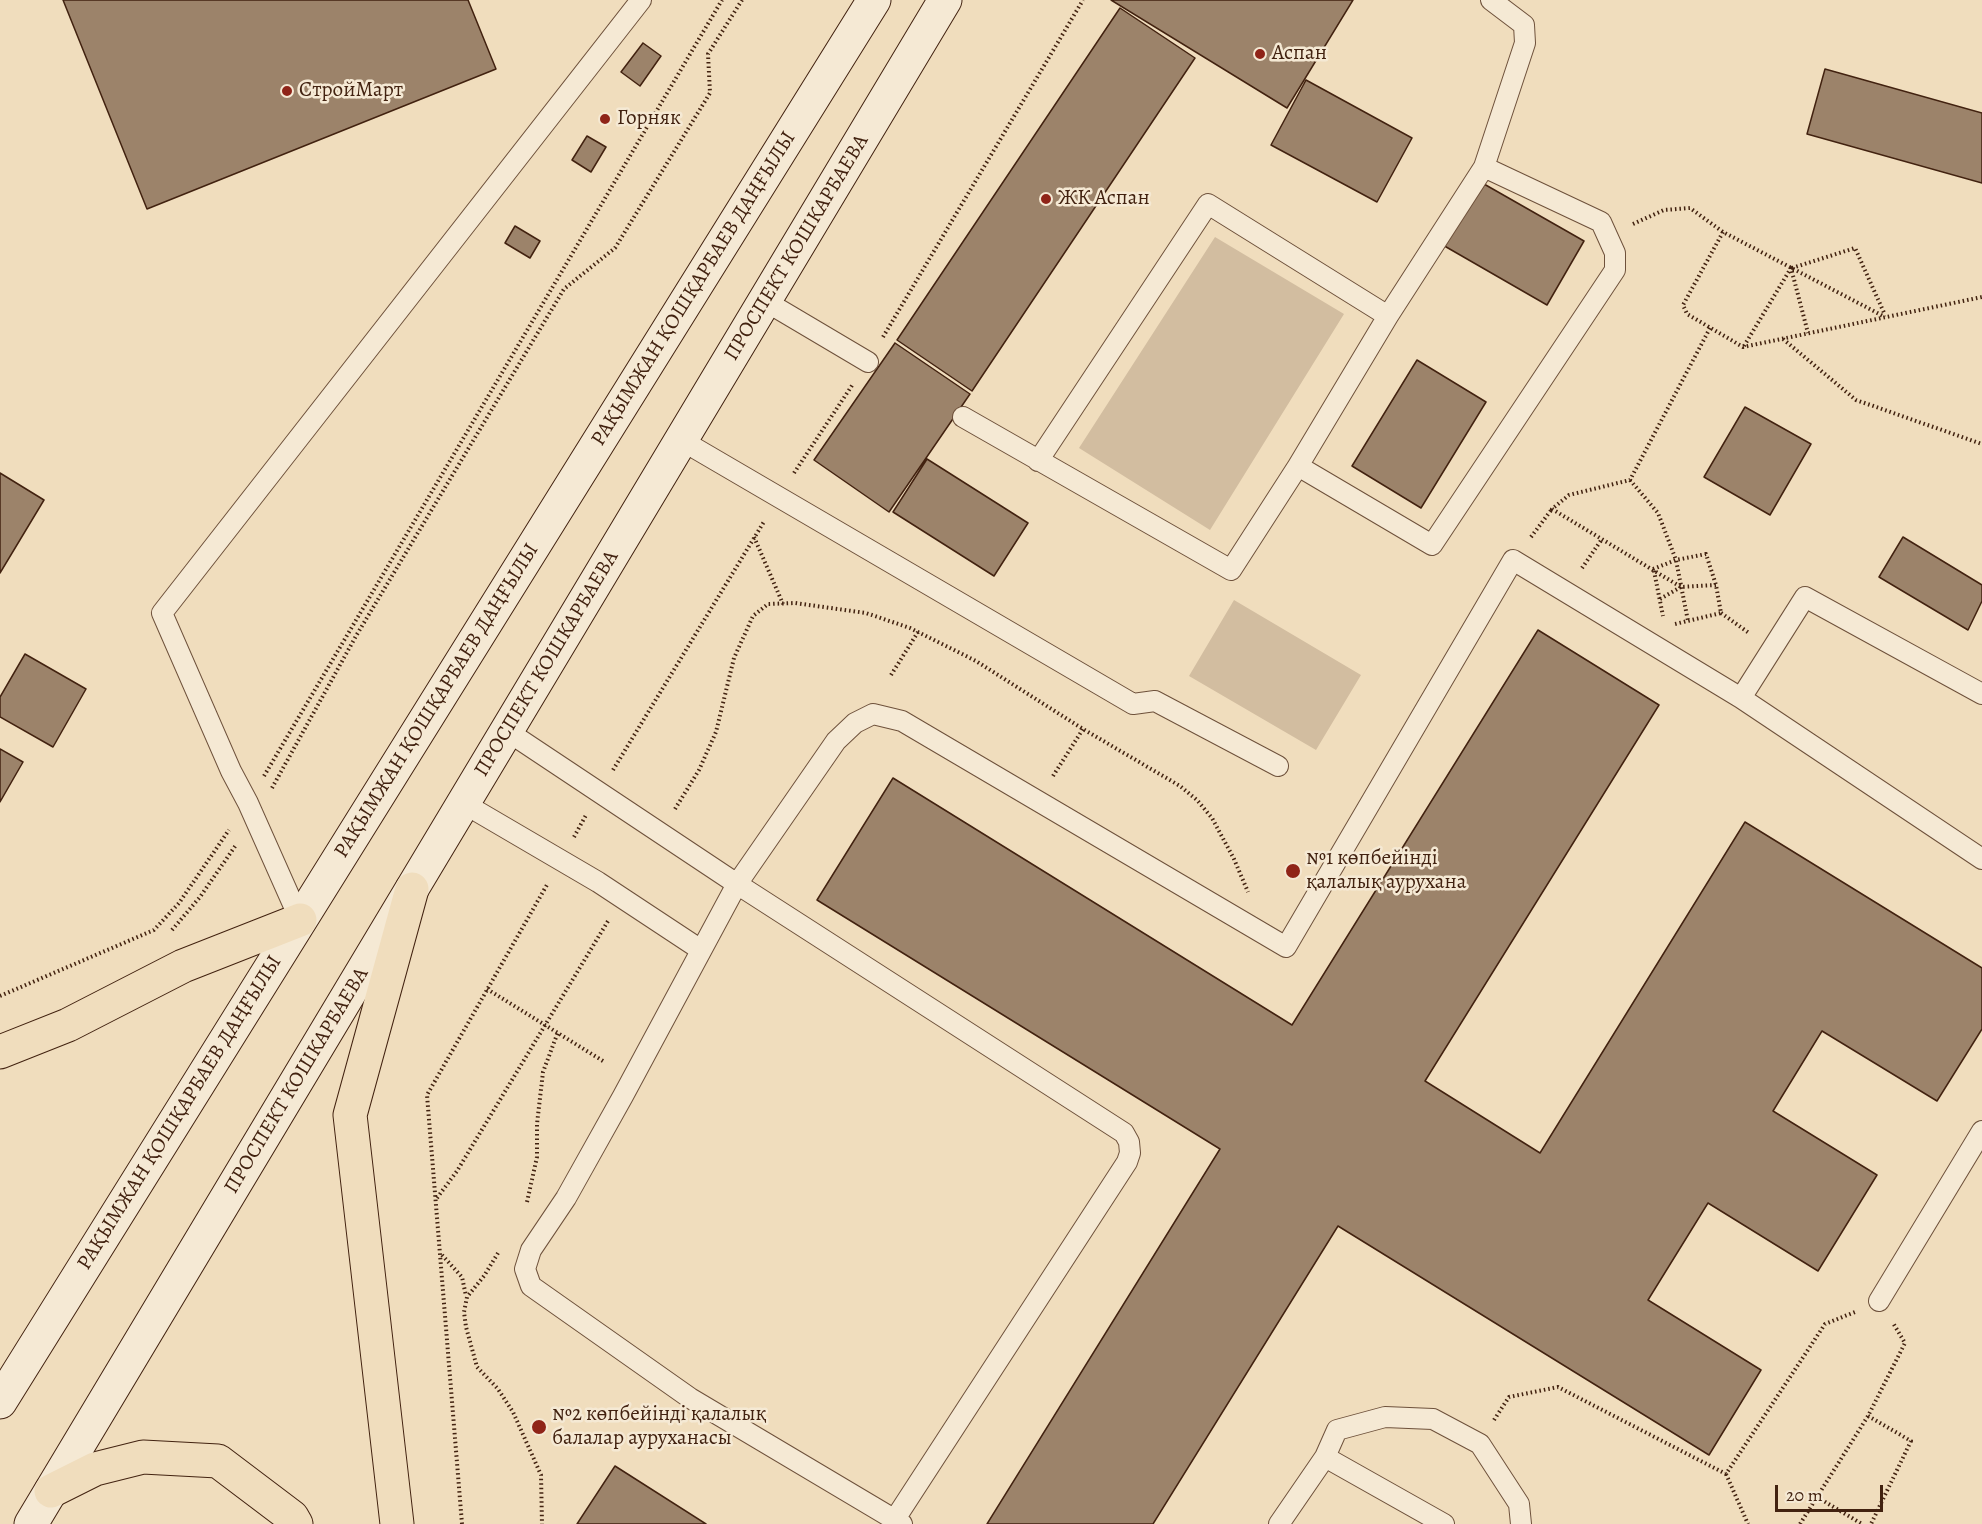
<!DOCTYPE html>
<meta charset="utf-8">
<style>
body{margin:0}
#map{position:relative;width:1982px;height:1524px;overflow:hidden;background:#f0ddbd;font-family:Alegreya,serif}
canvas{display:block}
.scale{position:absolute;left:1775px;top:1485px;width:108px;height:27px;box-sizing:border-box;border:3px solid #422210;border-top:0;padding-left:8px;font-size:18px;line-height:21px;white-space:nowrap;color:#422210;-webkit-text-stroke:4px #f5e9d4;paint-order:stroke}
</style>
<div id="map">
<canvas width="1982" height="1524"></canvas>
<div class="scale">20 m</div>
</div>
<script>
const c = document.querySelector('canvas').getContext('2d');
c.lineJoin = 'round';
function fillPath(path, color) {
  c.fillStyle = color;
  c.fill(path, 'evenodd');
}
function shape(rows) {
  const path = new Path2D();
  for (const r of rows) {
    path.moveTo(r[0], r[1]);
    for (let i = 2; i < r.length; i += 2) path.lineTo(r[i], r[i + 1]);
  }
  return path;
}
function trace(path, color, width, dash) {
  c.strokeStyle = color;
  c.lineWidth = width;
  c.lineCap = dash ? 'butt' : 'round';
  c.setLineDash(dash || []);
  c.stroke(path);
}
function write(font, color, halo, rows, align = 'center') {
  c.font = font + ' Alegreya,serif';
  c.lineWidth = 5;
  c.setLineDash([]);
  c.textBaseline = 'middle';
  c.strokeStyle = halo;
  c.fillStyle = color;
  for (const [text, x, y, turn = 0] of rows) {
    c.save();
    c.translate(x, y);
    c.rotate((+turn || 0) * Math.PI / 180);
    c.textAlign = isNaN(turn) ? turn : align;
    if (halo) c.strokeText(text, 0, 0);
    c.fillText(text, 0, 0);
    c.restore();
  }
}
fillPath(shape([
 [1215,237,1344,314,1210,530,1079,448],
 [1234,600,1361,675,1316,750,1189,676]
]), '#d2bda0');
const building = shape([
 [63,0,468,0,496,69,147,209,63,0],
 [1111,0,1353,0,1287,108,1111,0],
 [1120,8,1195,58,972,391,897,340,1120,8],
 [643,43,661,56,640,86,621,72,643,43],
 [1825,69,1982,113,1982,183,1807,134,1825,69],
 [1306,80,1412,138,1377,202,1271,145,1306,80],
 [587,136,606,147,591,172,572,160,587,136],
 [1477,180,1584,241,1547,305,1441,244,1477,180],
 [515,226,540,241,530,258,505,243,515,226],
 [895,343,970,394,889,512,814,460,895,343],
 [1417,360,1486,402,1421,508,1352,466,1417,360],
 [1745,407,1811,444,1770,515,1704,477,1745,407],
 [927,459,1028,523,994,576,893,512,927,459],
 [0,473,44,500,0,573,0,473],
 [1903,537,1982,585,1982,601,1968,630,1879,577,1903,537],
 [1538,630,1659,705,1425,1081,1540,1153,1745,822,1982,968,1982,1029,1937,1101,1822,1031,1773,1111,1877,1175,1818,1271,1708,1203,1648,1300,1761,1370,1709,1455,1338,1226,1153,1524,987,1524,1220,1149,817,900,893,778,1292,1025,1538,630],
 [25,654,86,689,53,747,0,717,0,697,25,654],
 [0,749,23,762,0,802,0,749],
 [615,1466,706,1524,577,1524,615,1466]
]);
fillPath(building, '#9c836a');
trace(building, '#422210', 1.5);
const lane = shape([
 [765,301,868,362],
 [1388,316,1484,167],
 [963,417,1231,570,1298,466,1432,545,1615,270,1615,253,1601,222,1484,167,1525,43,1524,25,1491,0],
 [681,440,1133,704,1155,701,1278,766],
 [1038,461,1208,204,1388,316,1298,466],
 [1982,694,1805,597,1741,698,1982,859],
 [507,731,737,884,623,1096,566,1198,531,1250,525,1269,531,1286,690,1398,902,1524],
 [463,803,598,882,701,950],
 [300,920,248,803,231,771,162,613,641,0],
 [1879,1301,1982,1131],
 [1325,1457,1337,1430,1385,1417,1433,1419,1480,1444,1519,1504,1521,1524],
 [895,1519,1127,1162,1130,1153,1129,1142,1124,1133,737,884,836,741,855,723,873,714,902,721,1286,947,1513,560,1741,698],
 [1279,1524,1325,1457,1444,1524]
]);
const secondary = shape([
 [0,1402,874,0],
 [31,1524,945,0]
]);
const primary = shape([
 [0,1052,68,1025,183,966,300,920],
 [51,1491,95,1469,143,1457,218,1461,292,1517,296,1524],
 [397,1524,350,1115,412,889]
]);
trace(lane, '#6e513b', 22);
trace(secondary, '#422210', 35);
trace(primary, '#422210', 35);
trace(shape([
 [1633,224,1664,210,1690,208,1723,232,1885,317],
 [1723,232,1683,305,1687,314,1743,347,1982,297],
 [1792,268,1855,248,1885,315],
 [1710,328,1630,480,1569,495,1552,509,1681,587,1716,585],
 [883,337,1083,0],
 [1783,339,1856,400,1982,444],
 [1744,346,1791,268,1808,333],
 [794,473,853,384],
 [1630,480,1658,513,1676,560,1688,621],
 [754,537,783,604],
 [1531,537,1552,509],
 [1582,568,1602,539],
 [1653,569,1676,560,1706,554,1716,585,1721,613,1675,624],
 [1654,571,1663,616],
 [1660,599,1681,587],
 [1721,613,1749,633],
 [891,675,918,632],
 [613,770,765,520],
 [264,776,722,0],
 [1053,776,1083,729],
 [272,788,356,636,564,289,615,248,710,93,708,54,742,0],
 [675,809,699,770,716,732,734,658,753,616,768,604,795,603,866,613,910,628,976,661,1083,729,1180,786,1197,800,1212,818,1234,859,1248,892],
 [574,837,586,815],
 [172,930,200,897,236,845],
 [487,989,603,1061],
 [0,996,154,930,179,903,229,830],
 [437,1198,457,1171,608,921],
 [527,1202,537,1157,537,1124,543,1072,558,1032],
 [498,1253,484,1276,467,1297,464,1312,466,1327,477,1367,498,1389,513,1412,541,1475,542,1524],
 [442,1255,462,1277,466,1296],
 [1868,1416,1911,1441,1871,1524],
 [1494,1420,1509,1397,1558,1387,1726,1474,1825,1324,1855,1312],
 [1726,1474,1748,1524],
 [1817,1497,1862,1524],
 [462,1524,427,1095,548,883],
 [1800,1524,1868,1416,1905,1343,1893,1323]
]), '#422210', 4, [1.5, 3]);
trace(lane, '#f5e9d4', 20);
trace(secondary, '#f5e9d4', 33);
trace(primary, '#f0ddbd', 33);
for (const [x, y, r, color] of [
 [1260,54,6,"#8f2418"],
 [287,91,6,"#8f2418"],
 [605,119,6,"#8f2418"],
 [1046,199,6,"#8f2418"],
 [1293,871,8,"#8f2418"],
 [539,1427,8,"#8f2418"]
]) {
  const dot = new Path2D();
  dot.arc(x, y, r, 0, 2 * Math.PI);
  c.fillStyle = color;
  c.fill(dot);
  trace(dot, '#f5e9d4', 2);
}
write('21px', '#422210', '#f5e9d4', [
 ["Аспан",1272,54],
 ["СтройМарт",299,91],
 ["Горняк",617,119],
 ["ЖК Аспан",1058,199],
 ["№1 көпбейінді",1306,859],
 ["қалалық аурухана",1306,883],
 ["№2 көпбейінді қалалық",552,1415],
 ["балалар ауруханасы",552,1439]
], 'left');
write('21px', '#422210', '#f5e9d4', [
 ["ПРОСПЕКТ КОШКАРБАЕВА",797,248,-59],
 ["РАҚЫМЖАН ҚОШҚАРБАЕВ ДАҢҒЫЛЫ",694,289,-58],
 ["ПРОСПЕКТ КОШКАРБАЕВА",547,664,-59],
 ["РАҚЫМЖАН ҚОШҚАРБАЕВ ДАҢҒЫЛЫ",437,701,-58],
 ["ПРОСПЕКТ КОШКАРБАЕВА",297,1081,-59],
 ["РАҚЫМЖАН ҚОШҚАРБАЕВ ДАҢҒЫЛЫ",180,1113,-58]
]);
</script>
